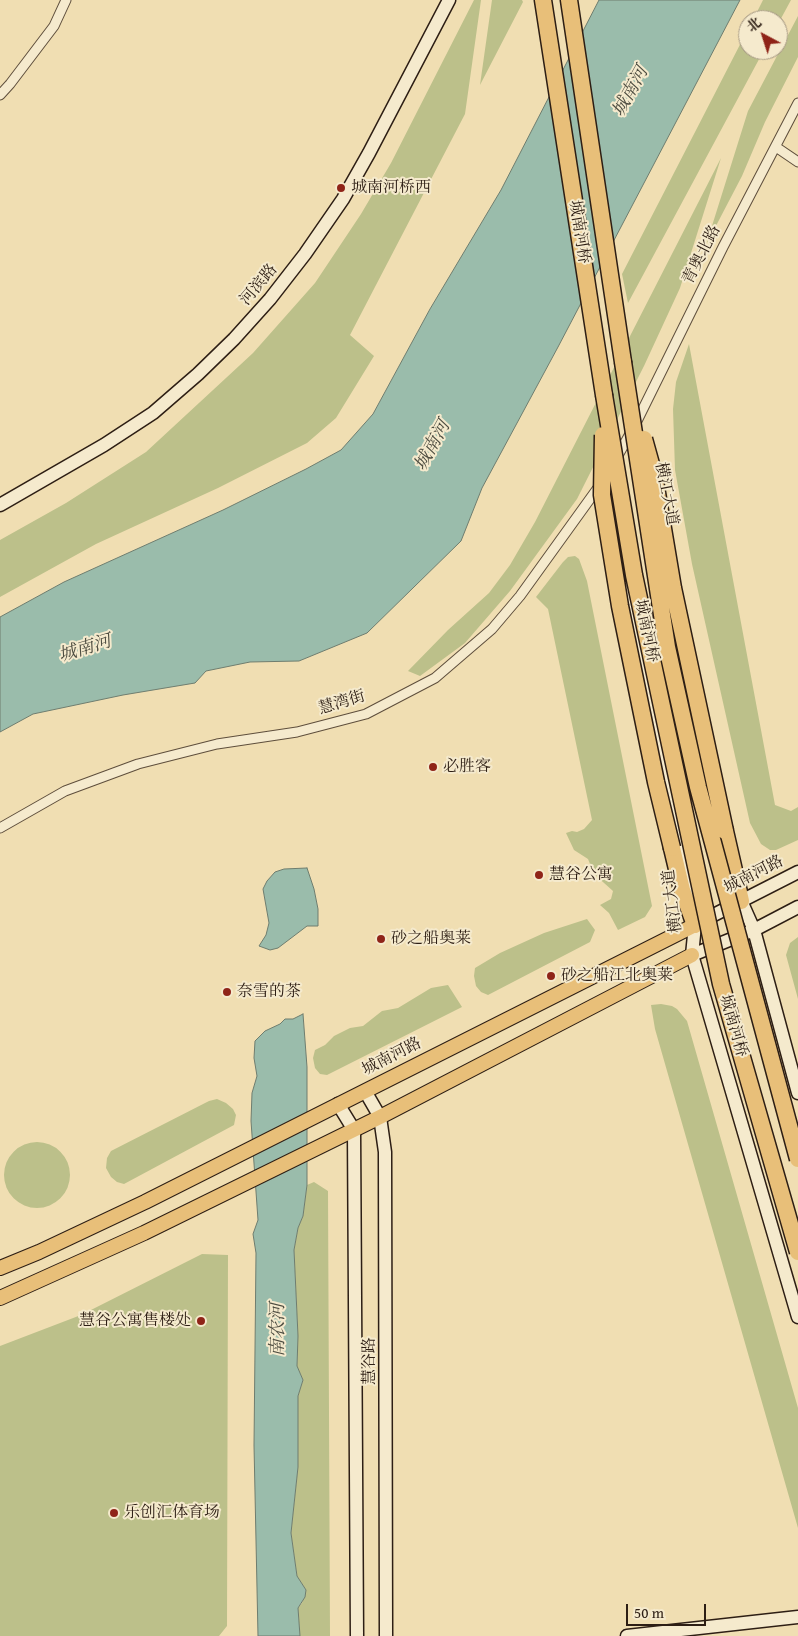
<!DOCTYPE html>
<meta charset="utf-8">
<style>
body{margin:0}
#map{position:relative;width:798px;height:1636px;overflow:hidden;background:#f0deb2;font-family:"Gentium Book Plus","Noto Serif SC",serif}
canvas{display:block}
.north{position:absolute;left:738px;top:10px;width:50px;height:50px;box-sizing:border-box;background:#f5eacd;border:1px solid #a59883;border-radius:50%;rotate:320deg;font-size:14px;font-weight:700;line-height:20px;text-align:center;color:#2d1e14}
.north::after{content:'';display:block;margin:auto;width:18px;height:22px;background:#8f2418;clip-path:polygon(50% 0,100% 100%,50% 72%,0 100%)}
.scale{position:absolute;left:626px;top:1604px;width:80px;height:22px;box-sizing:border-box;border:2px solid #2d1e14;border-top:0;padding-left:6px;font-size:15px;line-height:18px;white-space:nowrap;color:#2d1e14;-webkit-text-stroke:4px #f5eacd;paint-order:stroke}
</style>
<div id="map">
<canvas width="798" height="1636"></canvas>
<div class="north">北</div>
<div class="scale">50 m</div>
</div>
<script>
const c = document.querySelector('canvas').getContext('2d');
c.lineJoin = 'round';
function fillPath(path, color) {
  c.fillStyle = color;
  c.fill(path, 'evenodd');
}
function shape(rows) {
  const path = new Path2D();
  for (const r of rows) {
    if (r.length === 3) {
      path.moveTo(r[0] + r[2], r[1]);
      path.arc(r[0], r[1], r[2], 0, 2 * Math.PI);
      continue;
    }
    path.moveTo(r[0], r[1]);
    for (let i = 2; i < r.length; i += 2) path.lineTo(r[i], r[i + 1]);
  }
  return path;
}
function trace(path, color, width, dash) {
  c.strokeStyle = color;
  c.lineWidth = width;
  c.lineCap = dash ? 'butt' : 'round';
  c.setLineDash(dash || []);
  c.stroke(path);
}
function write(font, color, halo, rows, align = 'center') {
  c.font = font + ' "Gentium Book Plus","Noto Serif SC",serif';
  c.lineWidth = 4;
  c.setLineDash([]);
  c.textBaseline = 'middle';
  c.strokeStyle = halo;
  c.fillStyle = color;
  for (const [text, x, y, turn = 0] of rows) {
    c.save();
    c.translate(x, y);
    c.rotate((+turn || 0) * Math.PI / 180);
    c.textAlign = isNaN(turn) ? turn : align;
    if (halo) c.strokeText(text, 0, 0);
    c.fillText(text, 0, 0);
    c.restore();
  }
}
fillPath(shape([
 [474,0,481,0,465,114,350,335,374,356,336,418,307,443,218,488,96,544,0,597,0,540,66,503,146,452,253,353,315,283,361,214,391,163],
 [492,0,522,0,523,2,480,85],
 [763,0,791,0,778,24,778,20,753,20],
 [798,16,798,57,765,122,742,176,706,245,748,111],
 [748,29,748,50,764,50,628,303,622,274],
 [721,158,680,288,644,366,577,499,510,591,465,643,420,676,408,671,448,630,489,593,510,565,535,522],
 [689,344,775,805,791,811,798,807,798,840,776,850,770,850,761,844,750,823,692,564,675,470,673,409,676,382],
 [575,556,579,559,587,581,652,906,645,917,618,930,609,913,600,905,611,899,613,891,594,874,588,859,574,850,566,833,572,831,577,832,584,829,592,820,548,609,536,597,563,562,568,557],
 [587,919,595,930,590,942,488,995,481,992,476,986,474,976,475,968,500,953,544,933],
 [798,937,798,999,786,955,790,943],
 [448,985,462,1007,327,1075,320,1074,315,1068,313,1058,315,1050,325,1045,334,1036,350,1028,363,1026,382,1011,398,1008,431,988],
 [661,1004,672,1006,677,1009,687,1021,798,1408,798,1528,655,1029,651,1005],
 [217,1099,226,1103,233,1109,236,1115,234,1125,124,1184,117,1182,111,1177,106,1168,107,1158,111,1151,209,1101],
 [37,1175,33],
 [314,1182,328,1191,330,1636,300,1636,298,1608,302,1603,306,1590,297,1576,291,1533,298,1467,298,1396,303,1380,297,1366,298,1336,294,1250,298,1228,303,1216,307,1185],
 [202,1254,228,1255,227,1626,219,1636,0,1636,0,1346,81,1315]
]), '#bcc08a');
const water = shape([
 [599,0,740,0,558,347,482,488,461,541,367,633,299,661,250,662,206,671,195,683,123,695,33,714,0,732,0,617,64,582,223,510,306,469,341,450,373,414,430,309,501,190,599,0],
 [307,868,314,889,318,909,318,926,307,926,278,948,270,950,259,946,266,935,269,923,263,889,267,881,275,872,284,869,307,868],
 [303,1014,307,1067,307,1185,303,1216,298,1228,294,1250,298,1336,297,1366,303,1380,298,1396,298,1467,291,1533,297,1576,306,1590,305,1597,298,1608,300,1636,258,1636,254,1445,256,1253,253,1234,258,1220,251,1121,252,1093,257,1076,254,1058,255,1041,265,1031,280,1024,285,1019,293,1019,303,1014]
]);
fillPath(water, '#9abcab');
trace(water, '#6e7d6f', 1);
const street = shape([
 [0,95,10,84,54,26,66,0],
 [776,147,798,162],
 [616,459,636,423,723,247,798,103],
 [0,828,65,791,138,764,217,744,297,732,366,714,435,678,492,629,520,596,600,485]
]);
const secondary = shape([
 [608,474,633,624,691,886,695,925,692,955,798,1317],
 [0,505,104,445,153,413,198,374,234,339,270,299,305,254,343,199,369,153,449,0],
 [667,598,706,782],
 [738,894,754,930,798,1093],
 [700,922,798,872],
 [692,955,754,930,798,907],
 [365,1091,380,1117,385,1152,386,1636],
 [338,1104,354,1130,357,1636],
 [627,1636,798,1617]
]);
const primary = shape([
 [0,1268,39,1252,145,1202,695,925],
 [0,1298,144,1233,380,1117,692,955]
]);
const highway = shape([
 [543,0,604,395],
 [569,0,623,362],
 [725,831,741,901],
 [672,848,682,890,695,925]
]);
trace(street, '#5e4e3c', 11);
trace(secondary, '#2d1e14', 15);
trace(primary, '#2d1e14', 16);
trace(highway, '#2d1e14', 19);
trace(street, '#f5eacd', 9);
trace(secondary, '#f5eacd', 12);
trace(primary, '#e8bf79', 14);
trace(highway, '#e8bf79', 16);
const highwayBridge = shape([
 [623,362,667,647,698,787,798,1159],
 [604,395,634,575,721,984,798,1252],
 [603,435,602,495,620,606,656,782,672,848],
 [644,439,654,475,673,588,725,831]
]);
trace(highwayBridge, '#2d1e14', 19, []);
trace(highwayBridge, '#e8bf79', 16);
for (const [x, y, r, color] of [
 [341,188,5,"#8f2418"],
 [433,767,5,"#8f2418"],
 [539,875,5,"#8f2418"],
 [381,939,5,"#8f2418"],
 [551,976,5,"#8f2418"],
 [227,992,5,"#8f2418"],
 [201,1321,5,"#8f2418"],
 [114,1513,5,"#8f2418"]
]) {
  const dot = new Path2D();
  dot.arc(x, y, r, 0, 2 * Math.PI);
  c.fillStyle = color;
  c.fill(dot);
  trace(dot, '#f5eacd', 2);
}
write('16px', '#2d1e14', '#f5eacd', [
 ["城南河桥西",351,188],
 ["必胜客",443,767],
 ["慧谷公寓",549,875],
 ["砂之船奥莱",391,939],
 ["砂之船江北奥莱",561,976],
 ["奈雪的茶",237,992],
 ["慧谷公寓售楼处",191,1321,"right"],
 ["乐创汇体育场",124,1513]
], 'left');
write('16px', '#2d1e14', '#f5eacd', [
 ["城南河桥",579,232,81],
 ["青奥北路",702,255,-63],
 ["河滨路",259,285,-50],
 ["横江大道",666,494,79],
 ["城南河桥",646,631,78],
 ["慧湾街",342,703,-17],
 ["城南河路",754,875,-27],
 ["横江大道",673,901,-97],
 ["城南河桥",733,1026,74],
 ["城南河路",392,1057,-27],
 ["慧谷路",370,1361,-90]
]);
write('italic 18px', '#4e4d41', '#f5eacd', [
 ["城南河",631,92,-61],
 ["城南河",433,446,-61],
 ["城南河",85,649,-17],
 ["南农河",278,1330,-90]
]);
</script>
